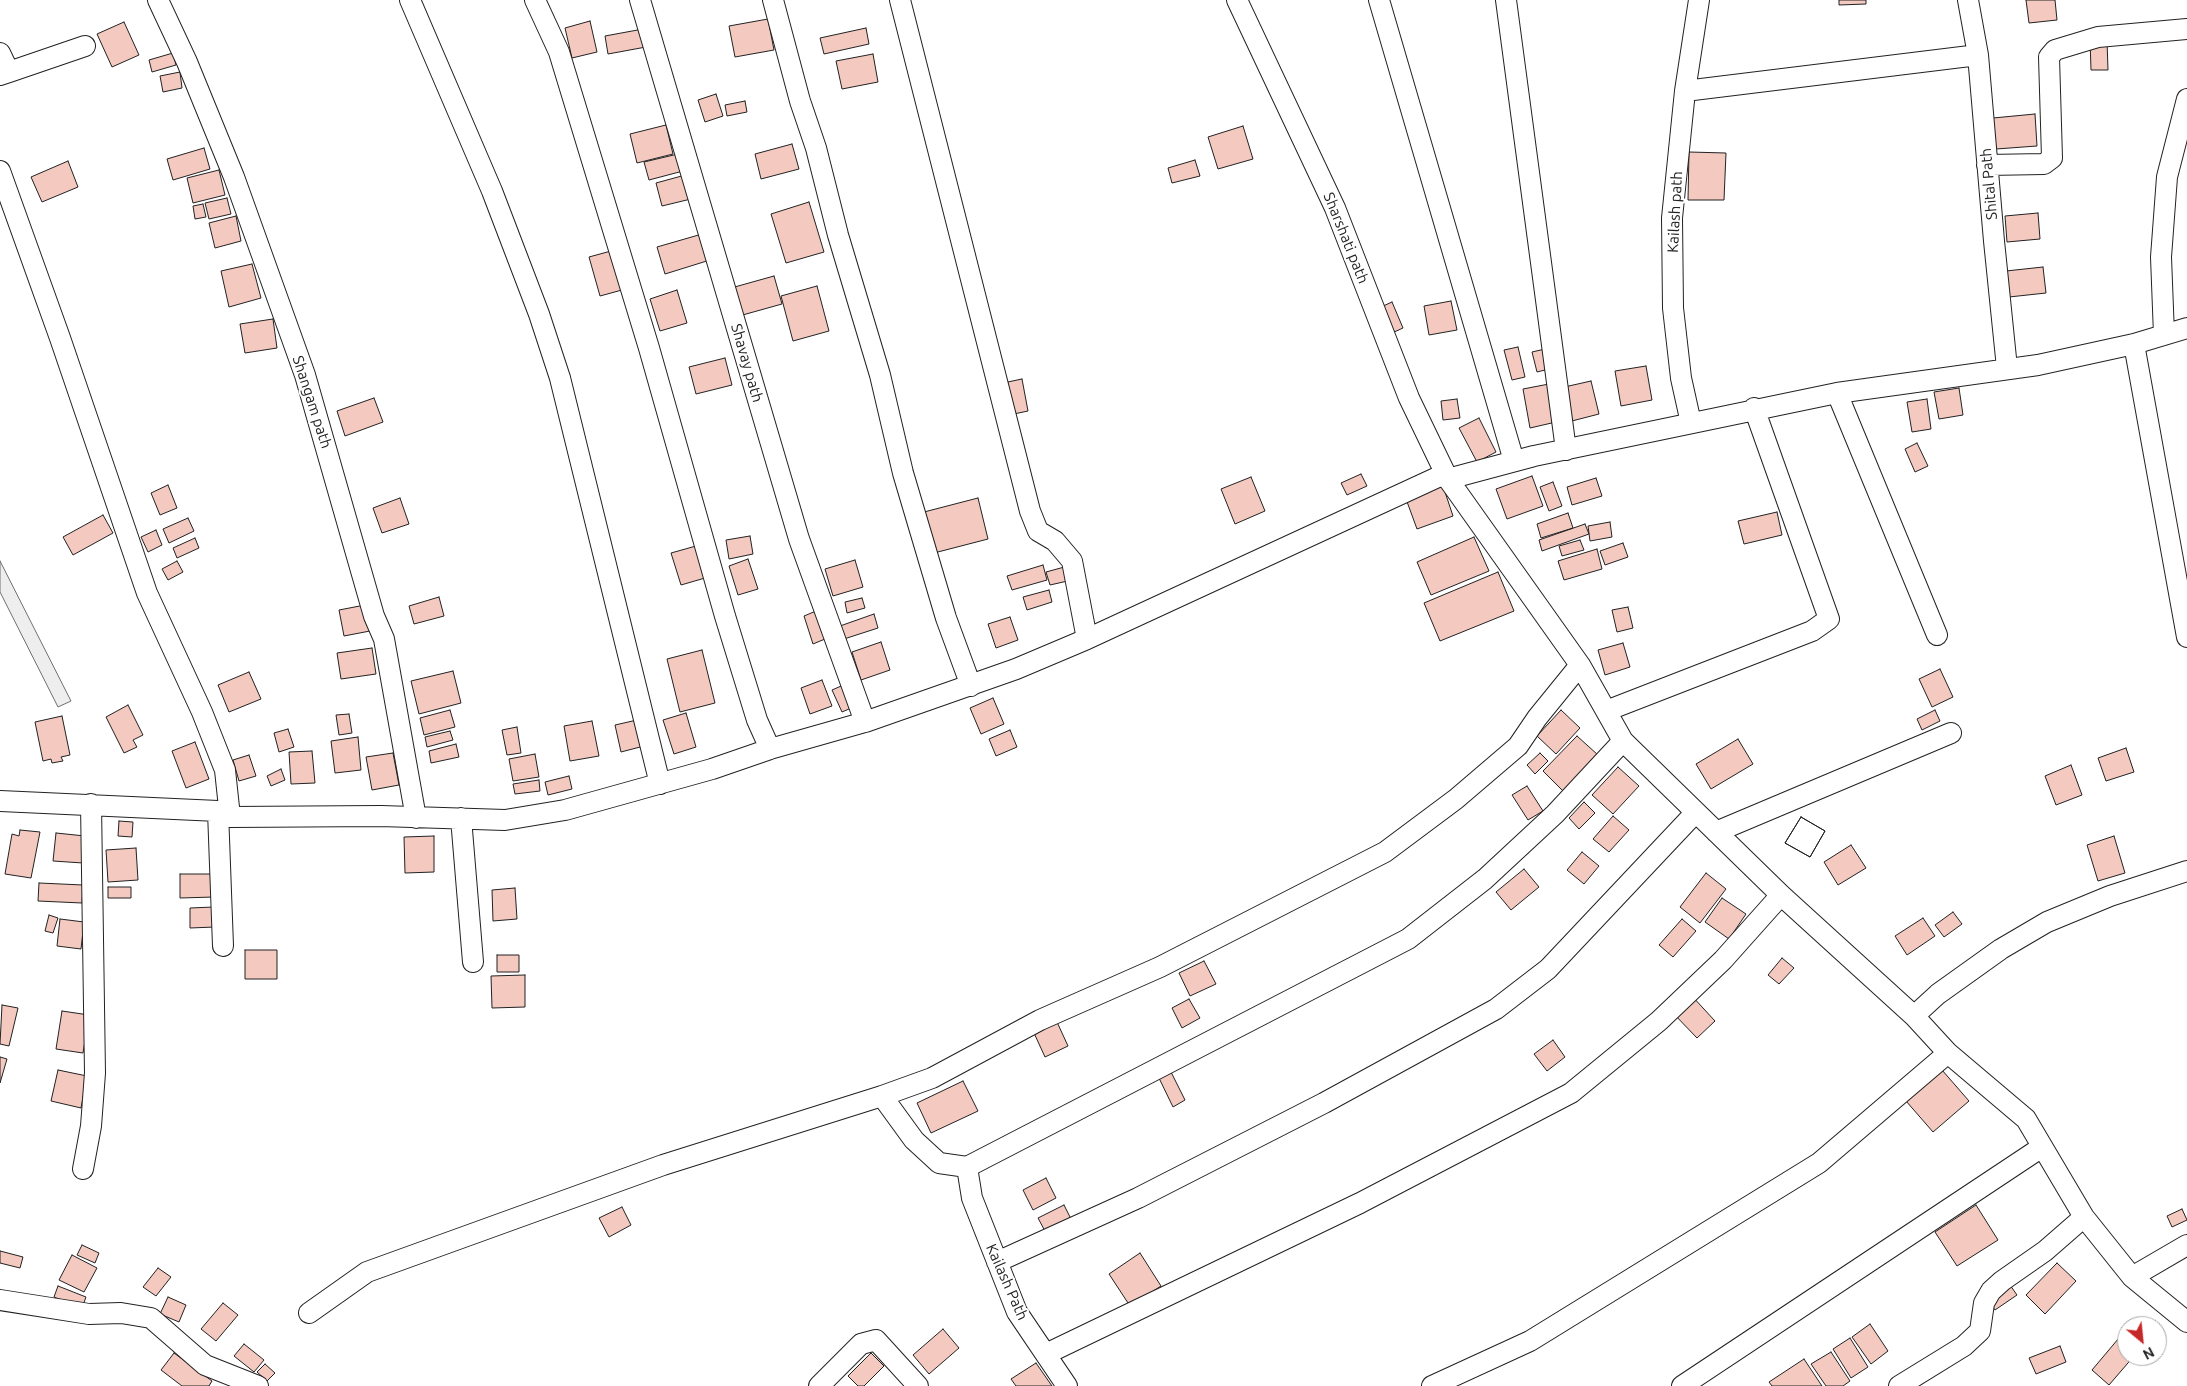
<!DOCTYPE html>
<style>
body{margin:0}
#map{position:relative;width:2187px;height:1386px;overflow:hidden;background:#fff;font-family:Ubuntu,sans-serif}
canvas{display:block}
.north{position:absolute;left:2117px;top:1316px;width:50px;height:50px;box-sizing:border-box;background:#fff;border:1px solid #a7a7a7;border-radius:50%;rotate:152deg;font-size:14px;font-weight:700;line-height:20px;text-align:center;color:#222}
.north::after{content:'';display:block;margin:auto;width:18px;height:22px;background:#c62828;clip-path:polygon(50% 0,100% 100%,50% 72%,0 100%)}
</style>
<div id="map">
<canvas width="2187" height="1386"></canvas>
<div class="north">N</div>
</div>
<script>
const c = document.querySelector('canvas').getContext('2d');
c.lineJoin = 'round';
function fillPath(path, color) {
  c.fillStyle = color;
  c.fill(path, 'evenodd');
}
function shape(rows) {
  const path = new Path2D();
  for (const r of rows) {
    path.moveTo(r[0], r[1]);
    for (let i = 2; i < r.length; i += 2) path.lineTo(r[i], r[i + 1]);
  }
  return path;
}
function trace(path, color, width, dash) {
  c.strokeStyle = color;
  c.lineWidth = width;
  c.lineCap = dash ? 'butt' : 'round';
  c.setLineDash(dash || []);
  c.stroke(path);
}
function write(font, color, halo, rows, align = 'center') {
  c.font = font + ' Ubuntu,sans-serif';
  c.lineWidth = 4;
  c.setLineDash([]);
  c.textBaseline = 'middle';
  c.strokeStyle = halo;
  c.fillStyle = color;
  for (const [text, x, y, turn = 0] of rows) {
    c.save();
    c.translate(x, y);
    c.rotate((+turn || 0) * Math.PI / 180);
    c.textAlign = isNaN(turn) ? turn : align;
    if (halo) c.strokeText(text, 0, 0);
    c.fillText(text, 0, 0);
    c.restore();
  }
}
const green = shape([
 [0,561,71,701,58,707,0,592,0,561]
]);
fillPath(green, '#eee');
trace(green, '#6f6f6f', 1);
const building = shape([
 [1839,0,1866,0,1866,4,1839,5,1839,0],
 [2026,0,2055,0,2057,20,2029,23,2026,0],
 [768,19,774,50,735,57,729,26,768,19],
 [590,21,597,52,572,58,565,28,590,21],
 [124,22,139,55,112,67,97,34,124,22],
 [866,28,869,44,824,54,820,38,866,28],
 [643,29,646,47,608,54,605,36,643,29],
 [2090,40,2107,40,2108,70,2091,70,2090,40],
 [173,53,176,65,152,72,149,60,173,53],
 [873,54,878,82,842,89,836,61,873,54],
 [180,72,182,88,163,92,160,76,180,72],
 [716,94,723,116,705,122,698,100,716,94],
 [745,101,747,112,727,116,725,105,745,101],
 [2035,114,2037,146,1996,149,1993,118,2035,114],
 [666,125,673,154,637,163,630,134,666,125],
 [1243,126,1253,159,1218,169,1208,137,1243,126],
 [792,144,799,169,761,179,755,154,792,144],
 [204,148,210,169,173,180,167,159,204,148],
 [1689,152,1726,153,1724,200,1688,200,1689,152],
 [678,154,683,171,649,180,644,162,678,154],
 [1195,160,1200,176,1172,183,1168,168,1195,160],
 [68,161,78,187,42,202,31,177,68,161],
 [219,170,225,195,193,203,187,178,219,170],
 [689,174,695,198,662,206,656,183,689,174],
 [227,198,231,214,209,219,205,203,227,198],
 [809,202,824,252,786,263,771,214,809,202],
 [203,204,206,217,195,219,193,206,203,204],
 [2038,213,2040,239,2007,242,2005,216,2038,213],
 [236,216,241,241,215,248,209,223,236,216],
 [702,234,710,260,665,274,657,247,702,234],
 [611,251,622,290,600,296,589,257,611,251],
 [252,264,261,298,229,307,221,271,252,264],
 [2043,267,2046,293,2009,297,2006,271,2043,267],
 [774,276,782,304,739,316,731,288,774,276],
 [817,286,829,331,793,341,781,296,817,286],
 [677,290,687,323,660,331,650,299,677,290],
 [1451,301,1457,330,1429,335,1424,306,1451,301],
 [1392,302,1403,328,1392,333,1381,307,1392,302],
 [273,319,277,348,245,353,240,324,273,319],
 [1518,347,1525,377,1512,380,1504,350,1518,347],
 [1545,349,1549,369,1537,372,1532,352,1545,349],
 [725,358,732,385,696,394,689,367,725,358],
 [1646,366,1652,400,1621,406,1615,371,1646,366],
 [1022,379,1028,411,1009,415,1003,383,1022,379],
 [1591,381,1599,414,1568,422,1560,388,1591,381],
 [1549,384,1556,422,1530,428,1523,389,1549,384],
 [1959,388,1963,415,1939,419,1934,392,1959,388],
 [374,398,383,422,345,436,337,411,374,398],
 [1457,399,1460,418,1443,420,1441,401,1457,399],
 [1927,399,1931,429,1912,432,1907,402,1927,399],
 [1479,418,1496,452,1477,462,1459,428,1479,418],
 [1917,443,1928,466,1915,472,1905,449,1917,443],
 [1361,474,1367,486,1347,495,1341,483,1361,474],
 [1532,476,1543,506,1507,519,1496,489,1532,476],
 [1251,477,1265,511,1235,524,1221,489,1251,477],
 [1596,478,1602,496,1572,505,1567,487,1596,478],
 [1553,482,1562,506,1549,511,1540,487,1553,482],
 [168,485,177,508,160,515,151,493,168,485],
 [1443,486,1453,516,1417,529,1406,499,1443,486],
 [400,498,409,524,382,533,373,508,400,498],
 [978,498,988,539,934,553,924,512,978,498],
 [1777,512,1782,535,1744,544,1738,521,1777,512],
 [1568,513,1573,528,1541,538,1537,524,1568,513],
 [103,515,113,533,73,555,63,537,103,515],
 [188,518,194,531,169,543,163,529,188,518],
 [1610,522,1612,537,1590,541,1588,526,1610,522],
 [1585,524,1589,534,1542,551,1539,540,1585,524],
 [156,530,162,545,148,552,141,537,156,530],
 [750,536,753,554,729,559,726,540,750,536],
 [1474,537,1489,571,1431,595,1417,562,1474,537],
 [195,538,199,548,177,558,173,548,195,538],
 [1580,540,1584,550,1562,556,1559,546,1580,540],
 [1623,543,1628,557,1605,565,1600,551,1623,543],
 [696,546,705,578,681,585,671,553,696,546],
 [1597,549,1602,569,1564,580,1558,561,1597,549],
 [748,559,758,589,738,595,729,566,748,559],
 [855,560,863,587,833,596,825,569,855,560],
 [177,561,183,572,168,580,162,569,177,561],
 [1043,565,1047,580,1012,590,1007,576,1043,565],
 [1068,566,1072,580,1050,585,1046,572,1068,566],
 [1498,572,1514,611,1440,641,1424,603,1498,572],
 [1049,590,1052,602,1027,610,1023,597,1049,590],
 [439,597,444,616,414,624,409,606,439,597],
 [862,598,865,608,847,613,845,602,862,598],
 [365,605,370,631,344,636,339,610,365,605],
 [1628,607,1633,628,1617,632,1612,610,1628,607],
 [816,611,825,639,813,644,804,616,816,611],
 [874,614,878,628,844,639,840,626,874,614],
 [1010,617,1018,640,996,648,988,624,1010,617],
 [881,642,890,670,861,680,852,652,881,642],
 [1623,643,1630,667,1605,675,1598,650,1623,643],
 [372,648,376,674,341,679,337,653,372,648],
 [702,650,715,703,680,712,667,659,702,650],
 [1940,669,1953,697,1932,707,1919,679,1940,669],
 [453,671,461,703,419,714,411,681,453,671],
 [249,672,261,699,229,712,218,685,249,672],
 [822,680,832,706,810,714,801,688,822,680],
 [848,683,858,705,842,712,832,690,848,683],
 [993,698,1004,724,981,734,970,708,993,698],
 [128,705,143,735,133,740,137,747,124,753,106,717,128,705],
 [450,710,455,727,424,735,420,718,450,710],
 [1561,710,1580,728,1556,754,1537,736,1561,710],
 [1935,710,1940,721,1922,730,1917,719,1935,710],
 [686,713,696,747,674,754,663,720,686,713],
 [349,714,352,733,339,735,336,715,349,714],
 [62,716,70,755,61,757,63,761,52,763,51,759,43,761,35,722,62,716],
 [637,720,644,746,621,752,615,725,637,720],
 [592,721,599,756,570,761,564,726,592,721],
 [517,727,521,753,507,755,502,730,517,727],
 [288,729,294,747,279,752,274,733,288,729],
 [1010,730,1017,747,996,756,989,739,1010,730],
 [450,731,453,740,427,747,425,737,450,731],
 [1577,736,1598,755,1563,791,1543,771,1577,736],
 [358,737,361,770,335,773,331,741,358,737],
 [1738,739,1753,764,1711,789,1696,764,1738,739],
 [195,742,209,779,186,788,172,751,195,742],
 [456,744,459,757,431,763,429,751,456,744],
 [2126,748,2134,772,2106,781,2098,758,2126,748],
 [312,751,315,783,291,784,289,752,312,751],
 [393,753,399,785,372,790,366,757,393,753],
 [1540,753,1548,761,1535,774,1527,765,1540,753],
 [535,754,539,777,513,781,509,759,535,754],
 [249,755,256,776,239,781,233,760,249,755],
 [2071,765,2082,795,2056,805,2045,776,2071,765],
 [1618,767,1639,786,1613,814,1592,795,1618,767],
 [281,769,285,780,271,786,267,776,281,769],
 [569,776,572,789,548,795,545,782,569,776],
 [539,780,540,791,515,794,513,784,539,780],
 [1527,786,1543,811,1528,820,1512,795,1527,786],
 [1584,802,1595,813,1579,829,1569,818,1584,802],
 [1613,816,1629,830,1609,852,1593,839,1613,816],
 [1801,817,1825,831,1810,857,1785,843,1801,817],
 [1801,817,1825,831,1810,857,1785,843,1801,817],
 [119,821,133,822,132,837,118,836,119,821],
 [20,830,40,832,31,878,5,874,12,834,19,836,20,830],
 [56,833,85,836,83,863,53,861,56,833],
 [434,836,434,872,405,873,404,837,434,836],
 [2114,836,2125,873,2098,881,2087,845,2114,836],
 [1851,845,1866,868,1838,885,1824,862,1851,845],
 [136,848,138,880,108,882,106,850,136,848],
 [1582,852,1599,866,1584,884,1567,870,1582,852],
 [1524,869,1539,887,1511,910,1496,892,1524,869],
 [1706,873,1726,889,1700,923,1680,907,1706,873],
 [180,874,214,874,214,897,180,898,180,874],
 [39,883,83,885,82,903,38,901,39,883],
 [108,887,131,887,131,898,108,898,108,887],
 [515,888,517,919,493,921,492,890,515,888],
 [1722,898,1746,914,1729,939,1705,922,1722,898],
 [214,907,215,927,190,928,190,908,214,907],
 [1953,912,1962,924,1944,937,1935,925,1953,912],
 [49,915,58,918,53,933,45,931,49,915],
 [1923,918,1935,936,1907,955,1895,936,1923,918],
 [60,919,84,922,81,949,57,946,60,919],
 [1682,919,1696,931,1673,957,1659,945,1682,919],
 [245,950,277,950,277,979,245,979,245,950],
 [497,955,519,955,519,972,497,972,497,955],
 [1782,958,1794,968,1779,984,1768,975,1782,958],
 [1204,961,1216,984,1190,996,1179,973,1204,961],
 [525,975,525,1007,492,1008,491,976,525,975],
 [1691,995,1715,1021,1697,1038,1672,1012,1691,995],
 [1189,999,1200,1018,1182,1028,1172,1008,1189,999],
 [2,1005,18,1008,9,1046,0,1044,2,1005],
 [62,1011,89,1015,83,1053,56,1049,62,1011],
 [1057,1022,1068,1046,1045,1057,1034,1033,1057,1022],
 [1553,1040,1565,1057,1547,1071,1534,1054,1553,1040],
 [0,1057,7,1059,0,1083,0,1057],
 [58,1070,87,1076,81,1108,51,1101,58,1070],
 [1170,1070,1185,1100,1173,1107,1158,1076,1170,1070],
 [1942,1070,1969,1101,1933,1132,1906,1101,1942,1070],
 [963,1081,978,1111,931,1133,917,1103,963,1081],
 [1046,1178,1056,1198,1033,1210,1023,1190,1046,1178],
 [1064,1205,1071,1219,1046,1233,1038,1218,1064,1205],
 [1976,1205,1998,1240,1957,1266,1935,1232,1976,1205],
 [622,1207,631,1225,609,1237,599,1218,622,1207],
 [2182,1209,2187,1220,2172,1227,2167,1216,2182,1209],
 [82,1245,99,1253,95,1263,77,1255,82,1245],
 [0,1251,23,1257,20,1268,0,1263,0,1251],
 [1140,1253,1161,1286,1130,1306,1109,1274,1140,1253],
 [72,1255,97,1268,84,1292,59,1280,72,1255],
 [2057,1263,2076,1281,2045,1314,2026,1295,2057,1263],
 [158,1268,171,1277,156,1296,143,1287,158,1268],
 [2010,1285,2017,1295,1995,1310,1988,1300,2010,1285],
 [58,1286,86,1297,82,1308,54,1297,58,1286],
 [168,1297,186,1305,179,1322,160,1314,168,1297],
 [223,1303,238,1315,216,1341,201,1329,223,1303],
 [1870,1324,1888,1351,1871,1364,1852,1337,1870,1324],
 [943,1329,959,1348,929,1374,913,1355,943,1329],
 [2124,1332,2127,1335,2127,1356,2134,1356,2109,1385,2092,1370,2124,1332],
 [1850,1338,1868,1367,1851,1378,1833,1349,1850,1338],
 [244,1344,264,1360,254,1372,234,1356,244,1344],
 [2060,1346,2066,1362,2036,1374,2029,1358,2060,1346],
 [1831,1352,1850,1381,1843,1386,1826,1386,1811,1364,1831,1352],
 [174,1353,212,1381,209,1386,182,1386,161,1370,174,1353],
 [871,1353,884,1366,864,1386,858,1386,848,1376,871,1353],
 [1804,1359,1822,1386,1772,1386,1769,1382,1804,1359],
 [1036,1363,1052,1386,1016,1386,1011,1379,1036,1363],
 [265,1364,275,1373,267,1381,257,1372,265,1364]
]);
fillPath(building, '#f3c9c0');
trace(building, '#222', 1);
const minor = shape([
 [158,0,187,62,234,177,305,375,374,616,384,639,416,818],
 [410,0,492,191,539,314,560,378,660,784],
 [535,0,559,52,649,348,725,616,757,720,770,749],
 [640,0,799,539,865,722],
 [773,0,800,101,816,148,838,235,880,375,903,473,946,618,971,686],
 [900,0,1030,511,1038,531,1055,541,1072,561,1087,639],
 [1237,0,1335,208,1409,398,1448,479,1580,665,1623,741,1781,895,1914,1016,1948,1053,2026,1119,2084,1217,2132,1277,2187,1322],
 [1379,0,1514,461],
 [1506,0,1566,450],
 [1968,0,1978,55,1994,241,2007,368],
 [0,53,9,72,0,75],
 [9,72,85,46],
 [1685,91,1978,55],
 [1987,165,2044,164,2052,158,2049,57,2055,50,2098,37,2187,29],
 [0,171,60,338,147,593,202,712,225,770,230,817],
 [2164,335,2161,257,2167,177,2187,99],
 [2134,344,2187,637],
 [1837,393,1937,635],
 [1691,423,1681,378,1673,308,1672,218,1685,91,1699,0],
 [1606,711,1812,631,1829,619,1754,408],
 [0,801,218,811,230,817,381,816,505,820,565,810,712,769,770,749,865,722,1016,669,1087,639,1440,476,1448,479,1534,456,1837,393,2038,365,2134,344,2187,328],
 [218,811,223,946],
 [461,818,473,962],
 [1716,832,1951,733],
 [1914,1016,1938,994,2001,949,2047,922,2110,896,2187,871],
 [882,1096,914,1140,939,1163,967,1167,1408,939,1485,879,1555,814,1623,741],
 [967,1167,972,1198,1017,1312,1067,1386],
 [83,1169,91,1126,95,1073,91,804],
 [997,1262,1138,1198,1324,1103,1496,1009,1548,969,1696,812],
 [2132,1277,2187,1245],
 [0,1300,89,1314,121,1313,151,1318,205,1365,258,1386],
 [309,1313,367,1272,663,1165,882,1096,932,1078,1040,1020,1160,967,1385,852,1456,799,1518,746,1537,718,1580,665],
 [1046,1354,1360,1203,1571,1093,1659,1021,1723,960,1781,895],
 [819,1386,861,1344,876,1340,918,1386],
 [1432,1386,1530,1341,1819,1163,1948,1053],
 [1682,1386,2042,1147],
 [1899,1386,1964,1346,1980,1331,1984,1303,1991,1291,2002,1281,2045,1251,2084,1217]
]);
trace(minor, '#222', 22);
trace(minor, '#fff', 20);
write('15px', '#222', '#fff', [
 ["Shital Path",1989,184,-95],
 ["Kailash path",1675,212,-87],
 ["Sharshati path",1346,238,68],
 ["Shavay path",747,363,74],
 ["Shangam path",312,402,72],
 ["Kailash Path",1007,1282,66]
]);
</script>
